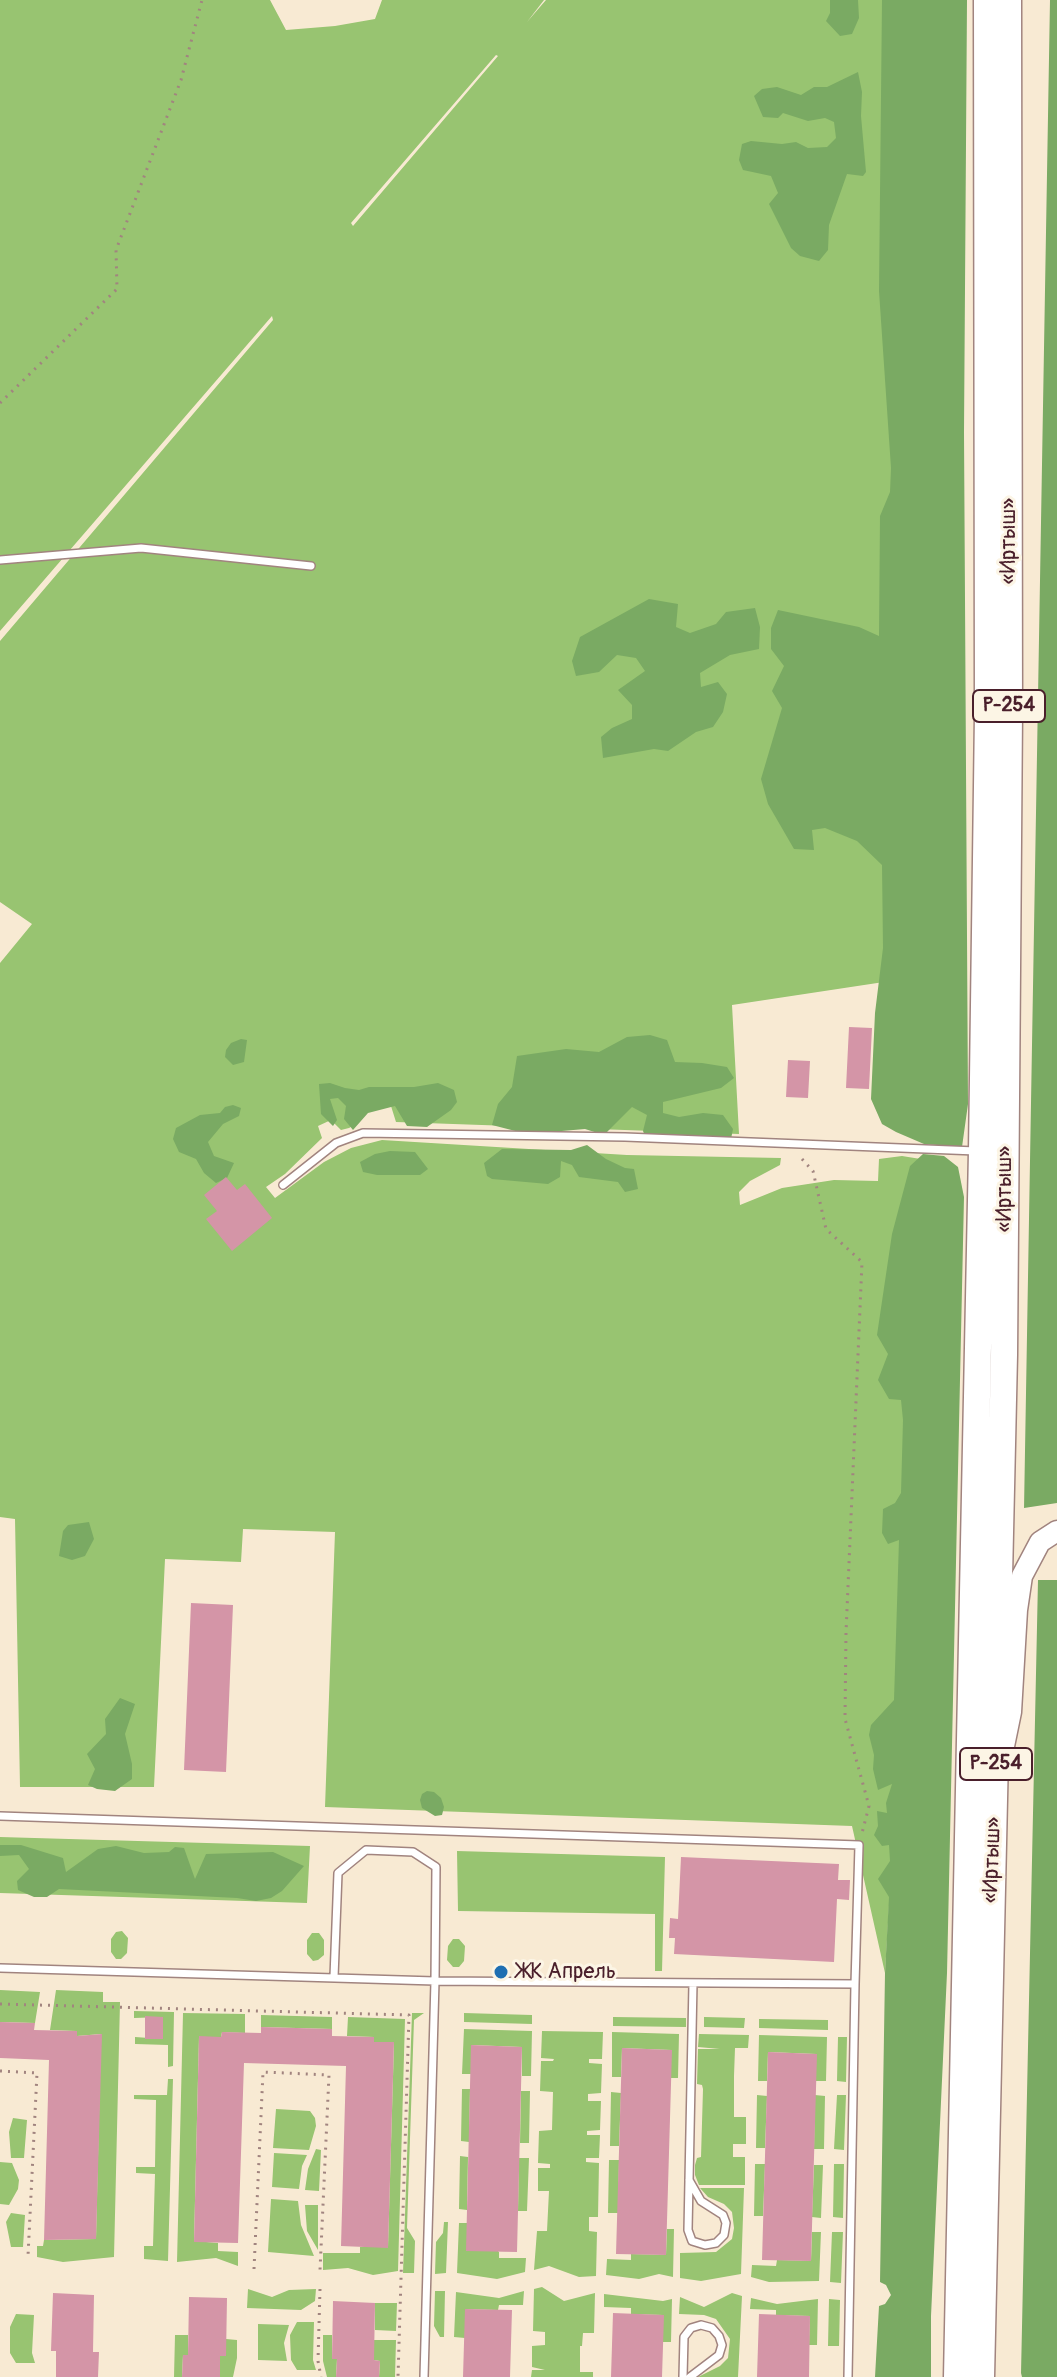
<!DOCTYPE html>
<meta charset="utf-8">
<style>
body{margin:0}
canvas{display:block;background:#f8ead3}
</style>
<canvas width="1057" height="2377"></canvas>
<script>
const c = document.querySelector('canvas').getContext('2d');
c.lineJoin = 'round';
function fillPath(path, color) {
  c.fillStyle = color;
  c.fill(path, 'evenodd');
}
function shape(rows) {
  const path = new Path2D();
  for (const r of rows) {
    path.moveTo(r[0], r[1]);
    for (let i = 2; i < r.length; i += 2) path.lineTo(r[i], r[i + 1]);
  }
  return path;
}
function trace(path, color, width, dash) {
  c.strokeStyle = color;
  c.lineWidth = width;
  c.lineCap = dash ? 'butt' : 'round';
  c.setLineDash(dash || []);
  c.stroke(path);
}
function write(font, color, halo, rows, align = 'center') {
  c.font = font + ' Pangolin,sans-serif';
  c.lineWidth = 6;
  c.setLineDash([]);
  c.textBaseline = 'middle';
  c.strokeStyle = halo;
  c.fillStyle = color;
  for (const [text, x, y, turn = 0] of rows) {
    c.save();
    c.translate(x, y);
    c.rotate((+turn || 0) * Math.PI / 180);
    c.textAlign = isNaN(turn) ? turn : align;
    if (halo) c.strokeText(text, 0, 0);
    c.fillText(text, 0, 0);
    c.restore();
  }
}
fillPath(shape([
 [0,0,270,0,286,30,335,26,375,19,382,0,544,0,527,22,546,0,965,0,897,980,732,1005,739,1134,396,1122,391,1106,363,1108,358,1123,349,1128,341,1130,331,1120,318,1126,322,1138,285,1174,266,1187,275,1198,324,1162,351,1148,382,1140,627,1155,781,1158,780,1165,750,1181,739,1192,740,1205,782,1188,834,1180,878,1181,879,1159,902,1156,933,1161,885,1973,852,1826,325,1807,335,1532,243,1529,241,1562,165,1559,154,1787,20,1787,15,1519,0,1517,0,963,32,924,0,902,0,641,273,320,272,316,0,631],
 [496,55,498,56,353,226,351,223],
 [0,1837,310,1846,307,1903,0,1893],
 [457,1851,665,1857,662,1971,655,1971,655,1914,458,1911],
 [122,1931,128,1938,127,1953,121,1959,116,1959,111,1952,111,1939,116,1932],
 [312,1933,319,1933,324,1940,324,1955,318,1960,313,1961,307,1954,307,1940],
 [453,1939,459,1939,465,1946,464,1961,459,1967,453,1967,447,1960,448,1946],
 [0,1990,40,1992,35,2023,0,2022],
 [56,1990,103,1992,103,2002,120,2002,114,2257,63,2262,37,2257,37,2246,43,2246,44,2240,96,2239,101,2034,77,2036,76,2031,50,2030],
 [134,2011,174,2012,173,2066,168,2067,168,2045,135,2044,135,2037,163,2039,163,2017,134,2018],
 [183,2013,245,2014,245,2033,222,2032,221,2037,199,2037,194,2241,218,2243,218,2251,238,2252,238,2266,216,2258,177,2262],
 [412,2013,424,2013,414,2020,407,2228,415,2241,414,2273,403,2273],
 [464,2013,532,2015,532,2024,464,2022],
 [261,2015,332,2017,332,2029,261,2027],
 [348,2017,405,2019,398,2271,373,2275,348,2268,323,2270,323,2253,360,2253,360,2247,388,2247,394,2043,374,2042,374,2037,347,2036],
 [613,2017,686,2018,686,2027,613,2026],
 [704,2017,745,2018,744,2028,704,2027],
 [759,2019,828,2020,828,2030,759,2028],
 [464,2029,532,2031,531,2076,522,2076,522,2047,472,2045,471,2074,462,2074],
 [542,2031,603,2032,602,2059,589,2059,589,2063,602,2064,601,2093,588,2094,588,2101,601,2101,600,2130,587,2131,587,2135,600,2135,599,2158,586,2158,586,2162,599,2163,598,2217,589,2217,589,2231,597,2232,596,2276,579,2277,549,2266,534,2270,537,2231,547,2231,549,2191,538,2191,538,2168,550,2168,550,2164,538,2163,539,2131,552,2130,553,2092,540,2091,541,2061,553,2061,554,2059,541,2058],
 [612,2032,679,2034,678,2078,671,2078,671,2050,622,2048,621,2077,612,2077],
 [699,2034,749,2035,748,2048,735,2048,734,2076,734,2117,746,2117,746,2144,733,2144,733,2157,745,2157,745,2185,699,2185,695,2175,695,2165,697,2158,701,2157,703,2089,702,2085,697,2084,698,2049,720,2049,698,2047],
 [759,2035,827,2037,826,2081,816,2081,816,2054,768,2052,767,2081,758,2081],
 [838,2037,847,2037,846,2082,837,2081],
 [168,2079,173,2079,168,2261,144,2259,144,2246,153,2246,155,2174,136,2173,136,2167,155,2167,156,2100,134,2099,134,2095,167,2095],
 [462,2089,470,2089,469,2142,461,2141],
 [521,2091,530,2091,529,2143,520,2143],
 [611,2092,621,2093,619,2146,610,2146],
 [757,2095,767,2096,765,2148,756,2148],
 [815,2095,825,2096,824,2149,814,2149],
 [837,2095,846,2095,844,2150,834,2149],
 [276,2109,310,2111,315,2118,316,2126,309,2150,273,2148],
 [13,2118,27,2120,24,2158,11,2158,9,2132],
 [316,2149,321,2150,319,2191,305,2190,308,2169],
 [274,2153,307,2155,302,2166,299,2189,272,2187],
 [460,2156,468,2157,467,2210,459,2209],
 [519,2158,529,2158,527,2211,518,2211],
 [609,2160,619,2160,618,2213,608,2213],
 [0,2162,12,2163,19,2180,18,2189,9,2205,0,2204],
 [755,2164,765,2164,763,2216,754,2216],
 [834,2164,844,2164,843,2218,833,2217],
 [814,2165,823,2165,821,2218,812,2217],
 [700,2188,744,2188,741,2274,701,2281,680,2278,680,2253,716,2252,732,2239,734,2228,732,2212,724,2204,708,2197],
 [271,2199,298,2201,301,2225,314,2256,268,2252],
 [305,2205,318,2205,318,2250,307,2231],
 [11,2213,25,2215,23,2247,11,2247,6,2222],
 [444,2222,448,2222,446,2273,435,2274,436,2242,443,2233],
 [459,2223,467,2223,499,2252,499,2258,526,2258,525,2272,497,2279,457,2273],
 [667,2229,674,2229,673,2277,659,2274,639,2279,606,2275,607,2259,631,2260,631,2254,666,2255],
 [812,2232,821,2232,819,2281,769,2282,751,2277,752,2265,776,2266,777,2260,811,2261],
 [832,2232,843,2232,841,2283,830,2282],
 [542,2287,564,2301,595,2293,594,2333,583,2333,582,2346,580,2346,580,2372,593,2372,593,2377,531,2377,532,2370,545,2370,532,2367,532,2346,545,2345,545,2332,533,2331,534,2289],
 [248,2289,272,2297,289,2290,316,2289,315,2301,301,2310,247,2308],
 [435,2291,445,2291,444,2337,440,2337,434,2326],
 [524,2291,523,2305,499,2305,498,2310,466,2309,465,2338,454,2337,456,2292,499,2298],
 [732,2293,742,2296,738,2377,698,2377,720,2366,728,2358,730,2339,716,2319,704,2315,679,2314,680,2297,704,2307],
 [604,2294,663,2301,672,2299,671,2342,663,2342,663,2315,631,2314,631,2308,604,2307],
 [751,2298,777,2304,818,2299,817,2345,809,2345,810,2316,776,2315,776,2310,750,2309],
 [829,2299,840,2300,839,2346,828,2346],
 [375,2303,397,2303,396,2331,375,2330],
 [16,2314,34,2315,32,2353,35,2363,16,2363,10,2353,10,2327],
 [297,2322,314,2322,313,2360,316,2370,297,2370,291,2360,290,2335],
 [258,2324,289,2325,284,2343,287,2361,258,2360],
 [175,2335,188,2335,188,2355,183,2355,182,2377,174,2377],
 [323,2335,332,2335,332,2359,337,2359,336,2377,327,2377,323,2361],
 [226,2339,237,2340,237,2358,233,2377,220,2377,220,2356],
 [374,2340,396,2340,395,2377,379,2377,380,2361,374,2360]
]), '#98c471');
fillPath(shape([
 [830,0,858,0,859,18,852,34,840,36,826,21,830,13],
 [882,0,967,0,964,432,968,1104,962,1147,924,1144,896,1132,882,1124,871,1099,875,1013,883,948,882,865,857,841,825,828,812,830,814,850,794,849,768,804,761,779,782,708,772,691,784,666,771,649,771,628,778,610,859,627,879,636,880,516,890,492,891,468,879,291],
 [1050,0,1057,0,1057,1503,1024,1508],
 [858,72,862,92,861,116,866,172,863,176,847,174,829,225,828,250,819,261,800,256,791,248,769,204,778,193,771,176,743,170,739,160,742,144,751,141,782,144,796,142,808,148,827,147,836,138,834,122,825,118,808,121,783,113,778,118,763,117,754,96,762,89,777,87,801,95,814,87,827,87],
 [649,599,678,604,676,627,690,633,716,624,726,612,755,608,760,627,759,649,730,655,700,673,701,687,718,682,727,694,723,712,713,727,696,732,668,751,654,749,603,758,601,737,612,728,632,719,632,705,618,690,645,671,636,658,617,655,599,672,576,676,572,661,580,637],
 [650,1035,667,1040,675,1062,702,1063,727,1067,734,1078,721,1088,663,1102,663,1113,679,1117,703,1113,723,1115,733,1129,731,1139,691,1138,683,1143,662,1142,645,1136,643,1131,647,1115,632,1107,604,1135,585,1129,527,1134,492,1125,498,1104,512,1087,517,1056,566,1049,599,1052,627,1037],
 [241,1039,247,1040,244,1062,233,1065,225,1057,226,1050,231,1043],
 [330,1083,345,1088,359,1090,369,1087,414,1087,438,1083,454,1090,457,1102,451,1110,427,1127,407,1126,395,1106,368,1113,353,1130,344,1119,346,1106,338,1098,330,1099,337,1120,333,1126,321,1114,319,1084],
 [233,1105,241,1108,239,1116,223,1124,208,1142,214,1156,234,1163,227,1178,216,1183,204,1173,196,1159,179,1152,173,1139,176,1128,200,1115,220,1113,225,1107],
 [587,1145,606,1159,625,1168,634,1169,638,1189,625,1192,618,1182,579,1177,572,1165,561,1161,560,1177,548,1184,492,1179,487,1176,484,1163,502,1149,571,1150],
 [390,1151,415,1152,428,1169,420,1175,377,1175,363,1172,360,1162,375,1154],
 [923,1154,944,1156,958,1167,964,1197,947,1973,931,2316,931,2377,875,2377,879,2306,885,2304,891,2295,886,2285,880,2282,885,1973,889,1897,878,1879,890,1861,889,1845,882,1846,874,1835,878,1826,877,1811,887,1813,886,1803,892,1784,878,1790,873,1769,874,1755,869,1735,871,1725,894,1700,899,1540,888,1544,882,1533,883,1509,895,1503,901,1493,903,1420,901,1400,889,1399,878,1380,888,1354,877,1335,892,1234,910,1166],
 [89,1522,94,1539,85,1556,72,1560,59,1556,63,1531,68,1525],
 [1038,1580,1057,1580,1057,2377,1022,2377,1021,2373],
 [120,1698,135,1704,125,1734,132,1764,132,1779,115,1791,97,1789,88,1785,95,1769,87,1754,106,1734,105,1719],
 [427,1791,434,1792,441,1798,444,1807,442,1815,435,1816,422,1808,420,1800,422,1794],
 [0,1845,21,1845,63,1858,66,1872,98,1849,116,1846,144,1853,169,1852,175,1847,184,1848,195,1879,206,1854,273,1852,304,1866,282,1891,271,1898,256,1901,237,1898,59,1889,47,1897,34,1897,18,1890,17,1881,29,1869,19,1855,0,1856]
]), '#7aaa63');
fillPath(shape([
 [849,1027,872,1028,869,1089,846,1088],
 [788,1060,810,1061,808,1098,786,1097],
 [226,1177,237,1190,245,1184,272,1218,232,1251,206,1219,217,1211,204,1195],
 [191,1603,233,1605,226,1772,184,1770],
 [681,1857,839,1864,838,1880,850,1880,849,1900,837,1899,834,1962,674,1954,675,1938,669,1938,670,1918,678,1919],
 [145,2016,163,2017,163,2039,145,2039],
 [0,2022,35,2023,34,2030,77,2031,77,2036,102,2034,96,2239,44,2240,49,2060,0,2058],
 [261,2027,332,2029,332,2036,374,2037,374,2042,394,2042,388,2248,341,2246,346,2066,244,2063,238,2243,194,2242,199,2036,221,2037,222,2032,261,2033],
 [471,2045,522,2047,517,2252,466,2251],
 [622,2048,672,2050,666,2255,616,2254],
 [768,2052,817,2054,811,2261,762,2260],
 [53,2293,94,2295,93,2352,99,2352,98,2377,56,2377,56,2351,51,2351],
 [189,2297,227,2298,226,2356,220,2356,220,2377,182,2377,183,2355,188,2355],
 [333,2301,375,2303,374,2360,380,2361,379,2377,336,2377,337,2359,332,2359],
 [465,2309,512,2310,510,2377,463,2377],
 [613,2313,664,2315,662,2377,611,2377],
 [759,2314,810,2316,809,2377,757,2377]
]), '#d495a7');
const lane = shape([
 [0,560,141,548,311,566],
 [283,1185,336,1143,363,1133,625,1137,976,1151],
 [0,1816,859,1845,855,1984],
 [0,1968,435,1981,855,1984,848,2377],
 [334,1977,338,1873,366,1850,413,1852,436,1867,435,1981,424,2377],
 [689,2180,701,2201,723,2215,726,2223,724,2235,716,2243,705,2245,692,2241,688,2230,693,1983],
 [683,2377,684,2337,691,2328,701,2325,712,2328,719,2336,722,2345,719,2355,690,2377]
]);
const secondary = shape([
 [1003,1751,1011,1712,1017,1610,1022,1576,1040,1542,1057,1531]
]);
const highway = shape([
 [957,2377,982,1151,988,713,987,0],
 [981,2377,1004,1355,1009,712,1008,0]
]);
trace(lane, '#a1847f', 10);
trace(secondary, '#a1847f', 23);
trace(highway, '#a1847f', 29);
trace(shape([
 [0,403,117,289,116,250,181,80,202,0],
 [802,1159,813,1171,826,1229,862,1262,846,1633,845,1719,869,1806,862,1833],
 [0,2004,409,2015,398,2377],
 [0,2071,37,2073,28,2256],
 [254,2269,263,2072,329,2075,320,2270],
 [320,2289,318,2361,321,2377]
]), '#a1847f', 3, [2, 6]);
trace(lane, '#fff', 7);
trace(secondary, '#fff', 20);
trace(highway, '#fff', 26);
for (const [x, y, r, color] of [
 [501,1972,8,"#1f6fb2"]
]) {
  const dot = new Path2D();
  dot.arc(x, y, r, 0, 2 * Math.PI);
  c.fillStyle = color;
  c.fill(dot);
  trace(dot, '#fcf5e5', 3);
}
for (const [x, y, w] of [
 [1009,706,72],
 [996,1764,72]
]) {
  const box = new Path2D();
  box.roundRect(x - w / 2, y - 16, w, 32, 6);
  c.fillStyle = '#fcf5e5';
  c.fill(box);
  trace(box, '#4a1f2b', 2);
}
write('bold 20px', '#4a1f2b', null, [
 ["Р-254",1009,706],
 ["Р-254",996,1764]
]);
write('22px', '#4a1f2b', '#fcf5e5', [
 ["«Иртыш»",1009,541,-90],
 ["«Иртыш»",1005,1189,-90],
 ["«Иртыш»",993,1860,-88]
]);
write('22px', '#4a1f2b', '#fcf5e5', [
 ["ЖК Апрель",517,1972]
], 'left');
</script>
